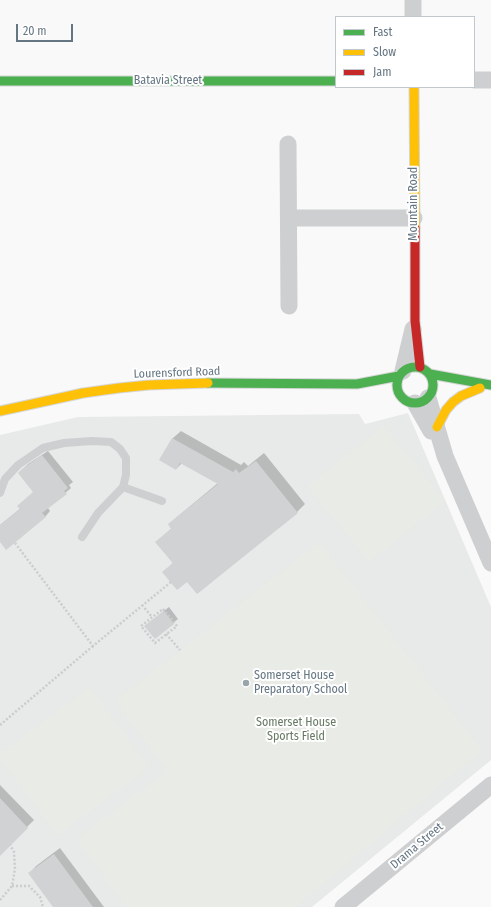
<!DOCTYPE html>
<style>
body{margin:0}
#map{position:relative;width:491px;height:907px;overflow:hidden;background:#f9f9f9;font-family:"Fira Sans Condensed",sans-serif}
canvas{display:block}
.legend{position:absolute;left:335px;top:16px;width:140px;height:72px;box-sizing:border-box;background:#fff;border:1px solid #c1c8cd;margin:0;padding:5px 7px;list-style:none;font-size:12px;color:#657683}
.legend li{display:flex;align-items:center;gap:8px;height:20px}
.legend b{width:20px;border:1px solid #c1c8cd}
.scale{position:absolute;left:16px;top:24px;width:57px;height:18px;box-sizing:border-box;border:2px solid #657683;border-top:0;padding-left:5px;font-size:12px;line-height:14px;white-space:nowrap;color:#657683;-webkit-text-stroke:3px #fff;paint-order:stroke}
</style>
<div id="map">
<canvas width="491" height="907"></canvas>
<ul class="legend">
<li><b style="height:5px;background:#4caf50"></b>Fast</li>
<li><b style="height:5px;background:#ffc107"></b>Slow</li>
<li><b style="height:5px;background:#c62828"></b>Jam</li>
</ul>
<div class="scale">20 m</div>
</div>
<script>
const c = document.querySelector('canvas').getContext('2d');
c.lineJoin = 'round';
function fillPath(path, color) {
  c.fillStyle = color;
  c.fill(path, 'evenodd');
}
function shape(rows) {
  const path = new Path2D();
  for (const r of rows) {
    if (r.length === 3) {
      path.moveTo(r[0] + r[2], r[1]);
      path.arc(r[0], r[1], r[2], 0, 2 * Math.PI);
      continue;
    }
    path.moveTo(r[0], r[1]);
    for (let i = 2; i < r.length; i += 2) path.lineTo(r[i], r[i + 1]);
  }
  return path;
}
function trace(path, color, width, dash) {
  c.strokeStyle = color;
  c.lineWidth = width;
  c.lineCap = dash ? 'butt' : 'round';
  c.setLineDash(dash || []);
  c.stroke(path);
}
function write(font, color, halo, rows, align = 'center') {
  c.font = font + ' "Fira Sans Condensed",sans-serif';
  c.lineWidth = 4;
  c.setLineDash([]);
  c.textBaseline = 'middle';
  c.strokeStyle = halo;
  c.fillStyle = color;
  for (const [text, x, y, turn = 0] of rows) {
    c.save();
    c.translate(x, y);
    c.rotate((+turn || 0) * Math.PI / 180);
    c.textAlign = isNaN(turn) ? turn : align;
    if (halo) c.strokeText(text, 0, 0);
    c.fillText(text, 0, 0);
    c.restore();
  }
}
fillPath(shape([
 [408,413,491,607,491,760,312,907,0,907,0,435,78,417,359,414,365,424]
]), '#e8e9e9');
fillPath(shape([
 [384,426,445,501,369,562,307,486],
 [319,542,482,750,296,907,126,907,76,839,167,771,115,701],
 [90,687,149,768,57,836,0,759,0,753]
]), '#e8ebe6');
fillPath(shape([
 [181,431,241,465,244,462,248,466,264,453,305,504,297,512,198,593,187,580,164,572,173,563,156,542,172,528,169,525,177,517,218,483,182,463,176,469,160,459,173,438],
 [48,451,73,482,69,485,71,488,48,508,50,511,45,517,0,540,0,525,21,508,34,492,19,473,28,464],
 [169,607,178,619,155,638,150,622],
 [0,785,34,820,6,848,0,842],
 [60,848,104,907,55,907,30,873,36,866]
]), '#0003');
fillPath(shape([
 [172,438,233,472,236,469,239,473,256,461,298,513,197,594,187,582,177,590,162,572,173,563,155,542,171,529,168,524,218,484,180,463,176,470,159,460],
 [42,455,68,488,64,491,67,494,42,513,46,517,6,550,0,542,0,525,20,509,17,506,33,492,18,473,22,469],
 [164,611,174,624,155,639,144,626],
 [0,798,28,828,0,856],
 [54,854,93,907,53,907,28,873]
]), '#d0d2d3');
const fast = shape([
 [0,81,336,81],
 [415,385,18],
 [430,374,491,385],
 [208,383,357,384,399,376]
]);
const slow = shape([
 [414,87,415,228],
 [0,411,83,393,119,388,149,385,208,383],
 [437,427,446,410,453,402,461,396,480,388]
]);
const jam = shape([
 [415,228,415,321,420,367]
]);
trace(fast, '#d5d6d7', 11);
trace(slow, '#d5d6d7', 11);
trace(jam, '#d5d6d7', 11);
trace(shape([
 [15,543,93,646,171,582],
 [142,605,152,617],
 [163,609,177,626,155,643,141,626,163,609],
 [166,634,180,650],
 [0,725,93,646],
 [12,886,29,886,40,897,43,907],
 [0,900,12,886,15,869,14,852,10,845]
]), '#cbcccd', 2.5, [2, 2]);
trace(shape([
 [123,487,162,501],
 [0,493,5,479,18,465,43,448,64,443,92,441,111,442,120,449,126,458,126,475,123,487,98,513,82,537]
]), '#cecfd0', 8);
trace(shape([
 [413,0,413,17],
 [474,80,491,80],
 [288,144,289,306],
 [289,218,414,218],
 [403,371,413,329],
 [428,398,445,456,491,563],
 [415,403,431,431],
 [343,907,491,785]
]), '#cecfd0', 17);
trace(fast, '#4caf50', 9);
trace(slow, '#ffc107', 9);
trace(jam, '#c62828', 9);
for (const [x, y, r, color] of [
 [246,683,4,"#99a4ac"]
]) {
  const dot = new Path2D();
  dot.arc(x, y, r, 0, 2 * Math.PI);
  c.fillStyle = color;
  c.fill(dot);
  trace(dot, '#fff', 1.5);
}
write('12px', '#657683', '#fff', [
 ["Batavia Street",168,81],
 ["Mountain Road",414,204,-90],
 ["Lourensford Road",177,373,-2],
 ["Drama Street",417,846,-40]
]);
write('12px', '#657683', '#fff', [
 ["Somerset House",254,676],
 ["Preparatory School",254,690]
], 'left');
write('12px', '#687a64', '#fff', [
 ["Somerset House",296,723],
 ["Sports Field",296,737]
]);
</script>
